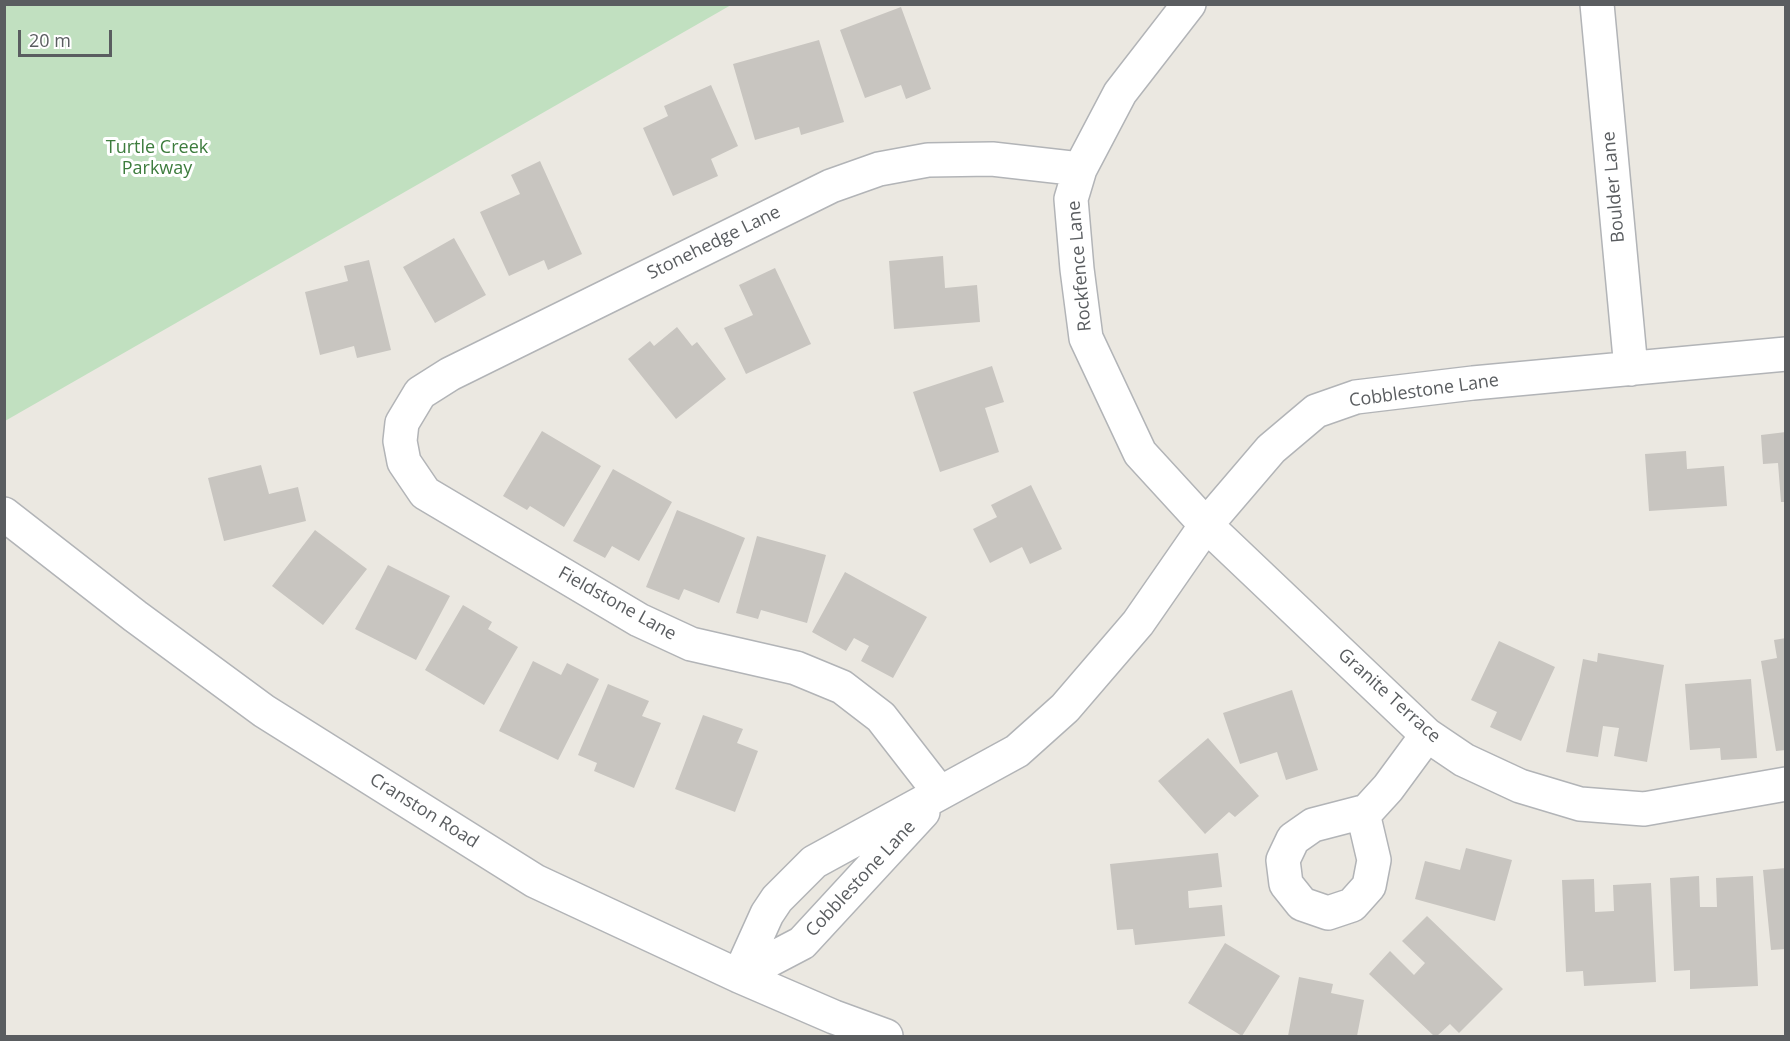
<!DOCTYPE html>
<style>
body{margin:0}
#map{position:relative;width:1790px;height:1041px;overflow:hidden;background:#ebe8e1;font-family:"Open Sans",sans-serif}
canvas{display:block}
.frame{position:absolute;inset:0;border:6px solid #5a5d60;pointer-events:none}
.scale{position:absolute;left:18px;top:30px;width:94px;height:27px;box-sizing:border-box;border:3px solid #5a5d60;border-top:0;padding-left:8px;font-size:18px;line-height:21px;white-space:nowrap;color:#5a5d60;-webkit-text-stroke:4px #fff;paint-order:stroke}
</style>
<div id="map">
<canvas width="1790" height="1041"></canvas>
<div class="frame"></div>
<div class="scale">20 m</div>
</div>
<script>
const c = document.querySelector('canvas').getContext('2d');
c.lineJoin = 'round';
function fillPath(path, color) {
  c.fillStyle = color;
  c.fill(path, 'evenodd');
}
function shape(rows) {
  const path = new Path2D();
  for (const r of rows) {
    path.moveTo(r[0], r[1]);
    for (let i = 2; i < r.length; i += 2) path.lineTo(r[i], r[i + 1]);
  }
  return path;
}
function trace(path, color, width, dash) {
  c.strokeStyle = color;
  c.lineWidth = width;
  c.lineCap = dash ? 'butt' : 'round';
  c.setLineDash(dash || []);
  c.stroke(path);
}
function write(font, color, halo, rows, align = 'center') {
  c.font = font + ' "Open Sans",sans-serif';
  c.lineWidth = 6;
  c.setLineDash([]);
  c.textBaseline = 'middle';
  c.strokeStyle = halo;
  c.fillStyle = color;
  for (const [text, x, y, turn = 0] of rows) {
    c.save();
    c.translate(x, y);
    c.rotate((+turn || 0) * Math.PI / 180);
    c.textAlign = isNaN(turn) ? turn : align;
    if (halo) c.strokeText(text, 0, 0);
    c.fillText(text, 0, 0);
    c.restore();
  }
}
fillPath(shape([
 [5,4,731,4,731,5,5,421]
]), '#c1e0c0');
fillPath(shape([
 [901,7,931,89,906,99,901,85,865,98,840,30],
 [819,40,844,122,801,135,799,127,755,140,733,64],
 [711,85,738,146,711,159,718,176,673,196,643,128,668,116,664,106],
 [540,161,582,254,548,270,544,260,509,276,480,212,520,194,511,175],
 [454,238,486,295,435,323,403,267],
 [943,256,945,288,977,285,980,322,894,329,889,261],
 [369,260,391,350,357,358,354,346,320,355,305,292,348,281,344,266],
 [775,268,811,344,746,374,724,328,753,315,739,285],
 [677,327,692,346,697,342,726,379,676,419,628,359,650,341,654,346],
 [992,366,1004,402,985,408,999,452,940,472,913,392],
 [542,431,601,466,564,527,530,506,527,510,503,496],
 [1786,432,1786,502,1781,502,1778,463,1763,464,1761,435],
 [1686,451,1687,469,1724,466,1727,506,1649,511,1645,454],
 [261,465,269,494,298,487,306,521,224,541,208,478],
 [613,469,672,502,639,561,612,546,605,558,573,541],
 [1031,485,1062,549,1030,564,1022,547,990,563,973,529,997,517,991,505],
 [677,510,745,538,719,603,684,589,679,600,646,587],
 [315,530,367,569,323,625,272,586],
 [757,536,826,555,807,623,761,610,758,619,736,613],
 [388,565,450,596,416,660,355,629],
 [845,572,927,617,893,678,861,661,869,646,854,638,846,651,812,632],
 [463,605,492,622,488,629,518,647,484,705,425,670],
 [1786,638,1786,750,1776,751,1761,661,1777,658,1774,640],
 [1499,641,1555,667,1521,741,1490,727,1497,712,1471,700],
 [1598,653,1664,665,1647,762,1614,756,1619,728,1603,726,1598,757,1566,752,1583,659,1597,662],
 [533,661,561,675,567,663,599,679,558,760,499,731],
 [1751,679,1757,758,1721,760,1720,748,1690,750,1685,684],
 [608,684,649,701,642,716,661,723,634,788,594,771,597,763,578,755],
 [1292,690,1318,770,1286,780,1277,752,1240,764,1223,713],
 [703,715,743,729,737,743,758,751,735,812,675,789],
 [1208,738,1259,796,1235,817,1229,812,1205,834,1158,781],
 [1466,848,1512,860,1495,921,1415,899,1425,861,1460,870],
 [1218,853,1222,887,1188,891,1189,908,1222,905,1225,936,1135,945,1133,929,1117,930,1110,864],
 [1786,868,1786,949,1771,950,1763,870],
 [1699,876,1700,907,1717,907,1716,878,1753,876,1758,986,1690,989,1690,970,1674,971,1670,878],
 [1594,879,1595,912,1614,911,1613,885,1651,883,1656,982,1584,986,1583,971,1566,972,1562,880],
 [1427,916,1503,989,1459,1033,1450,1024,1437,1036,1434,1036,1369,974,1390,951,1414,975,1425,963,1402,941],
 [1225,943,1280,976,1242,1036,1188,1003],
 [1299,977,1333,984,1331,993,1364,1000,1357,1036,1288,1036]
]), '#c8c5c0');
const minor = shape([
 [1189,4,1120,93,1080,169,1071,199,1077,269,1086,338,1140,453,1206,525,1427,735,1464,760,1520,786,1580,804,1644,809,1786,784],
 [1597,4,1631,369],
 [4,514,135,616,264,711,535,881,739,976,834,1017,886,1036],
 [940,793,881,717,842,687,796,668,691,644,639,620,425,493,404,462,400,441,402,423,420,393,450,374,831,186,879,169,928,160,992,159,1080,169],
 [1363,813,1374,860,1369,886,1352,905,1328,913,1302,904,1286,884,1283,860,1293,839,1313,825,1367,811,1388,788,1427,735],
 [739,976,767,914,777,899,814,862,1017,751,1065,708,1138,623,1206,525,1271,449,1316,411,1356,397,1473,383,1786,354],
 [739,976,802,943,923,812]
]);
trace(minor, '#b2b4b7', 36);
trace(minor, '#fff', 33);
write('18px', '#3d7c3d', '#fff', [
 ["Turtle Creek",157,148],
 ["Parkway",157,169]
]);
write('18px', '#5a5d60', '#fff', [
 ["Boulder Lane",1614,187,-95],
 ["Stonehedge Lane",714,243,-26],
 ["Rockfence Lane",1080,266,-95],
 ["Cobblestone Lane",1424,391,-8],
 ["Fieldstone Lane",617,604,29],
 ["Granite Terrace",1389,696,42],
 ["Cranston Road",424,811,32],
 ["Cobblestone Lane",861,879,-47]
]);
</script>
